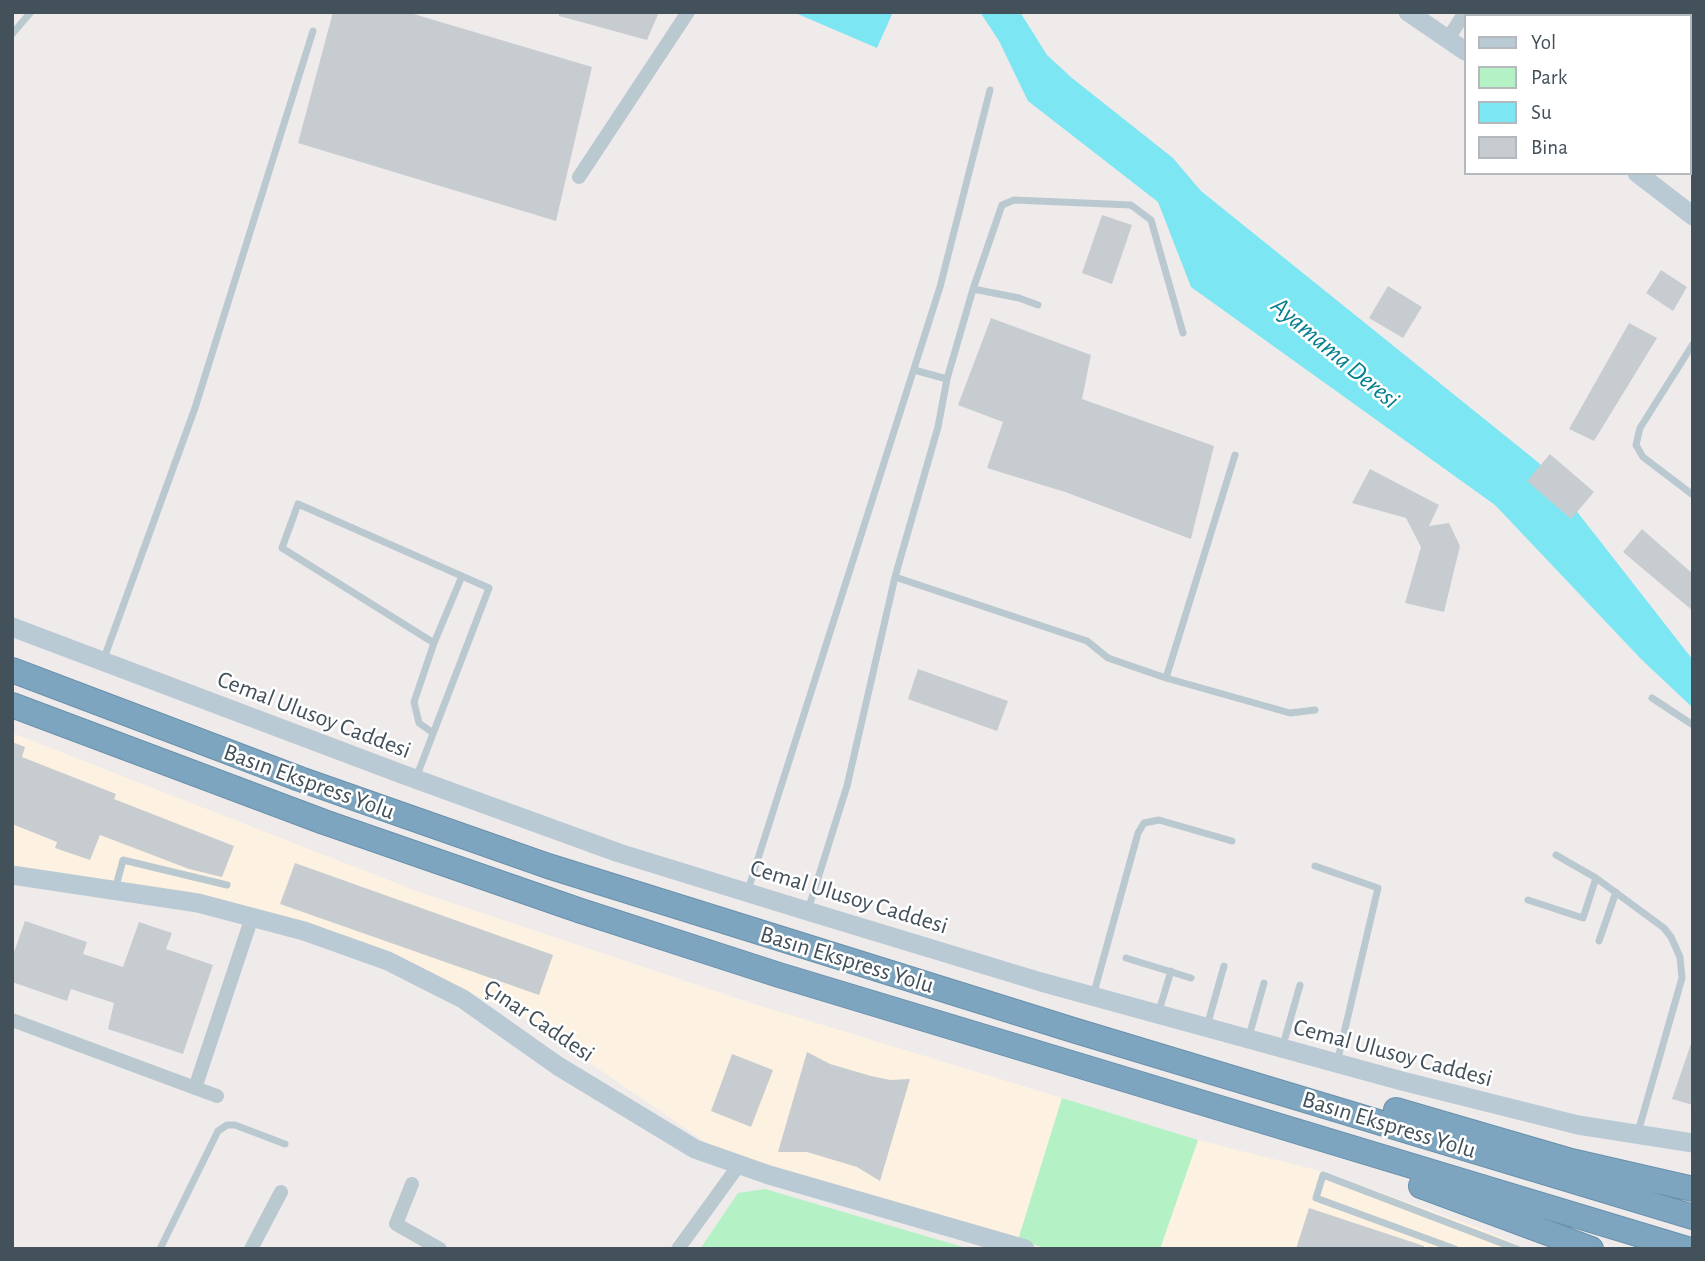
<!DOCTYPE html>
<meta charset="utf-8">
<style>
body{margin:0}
#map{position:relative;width:1705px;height:1261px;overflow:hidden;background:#efebeb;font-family:"Alegreya Sans",sans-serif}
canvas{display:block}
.frame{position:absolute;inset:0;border:14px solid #42515a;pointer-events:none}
.legend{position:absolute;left:1464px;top:14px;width:228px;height:161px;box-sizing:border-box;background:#fff;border:2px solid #b3b9bd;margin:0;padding:9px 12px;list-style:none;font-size:21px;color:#42515a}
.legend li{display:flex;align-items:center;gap:14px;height:35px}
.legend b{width:35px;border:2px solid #b3b9bd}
</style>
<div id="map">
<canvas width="1705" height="1261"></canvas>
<div class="frame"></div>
<ul class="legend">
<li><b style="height:9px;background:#bacad4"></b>Yol</li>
<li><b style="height:19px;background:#b4f2c5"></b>Park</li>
<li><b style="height:19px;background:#7de6f3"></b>Su</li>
<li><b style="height:19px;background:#c7ccd1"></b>Bina</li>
</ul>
</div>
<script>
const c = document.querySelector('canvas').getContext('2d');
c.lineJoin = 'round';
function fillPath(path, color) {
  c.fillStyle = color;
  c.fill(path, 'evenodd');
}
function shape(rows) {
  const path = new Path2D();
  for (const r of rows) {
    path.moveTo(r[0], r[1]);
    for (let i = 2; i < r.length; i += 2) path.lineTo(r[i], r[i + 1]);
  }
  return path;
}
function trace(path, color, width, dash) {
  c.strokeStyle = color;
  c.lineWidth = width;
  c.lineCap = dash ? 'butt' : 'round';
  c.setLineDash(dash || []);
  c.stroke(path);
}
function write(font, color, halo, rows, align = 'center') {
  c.font = font + ' "Alegreya Sans",sans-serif';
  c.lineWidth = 5;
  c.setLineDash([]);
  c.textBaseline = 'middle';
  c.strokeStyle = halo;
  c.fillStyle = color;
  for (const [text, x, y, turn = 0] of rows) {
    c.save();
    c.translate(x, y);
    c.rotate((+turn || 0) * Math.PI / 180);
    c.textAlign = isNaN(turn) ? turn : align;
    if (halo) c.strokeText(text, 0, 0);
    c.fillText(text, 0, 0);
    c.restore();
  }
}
fillPath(shape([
 [12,733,419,892,751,1003,1062,1098,1018,1240,717,1150,517,1013,310,925,12,867],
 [1198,1140,1320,1171,1480,1228,1527,1249,1160,1249]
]), '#fdf2e1');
fillPath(shape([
 [1062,1098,1198,1140,1160,1249,1048,1249,1018,1240],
 [765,1189,970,1249,700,1249,738,1193]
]), '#b4f2c5');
fillPath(shape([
 [793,12,893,12,877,48],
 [980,12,1020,12,1047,55,1072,78,1173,158,1201,191,1539,463,1693,660,1693,708,1641,659,1495,505,1191,287,1158,202,1028,101,999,41]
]), '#7de6f3');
fillPath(shape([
 [333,12,407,12,592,67,556,221,298,143],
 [559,12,659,12,647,40,559,16],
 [1102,215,1132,225,1112,284,1082,273],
 [1661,270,1687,287,1673,311,1646,293],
 [1388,286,1422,307,1403,338,1369,318],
 [991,318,1091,355,1082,399,1214,446,1191,539,1065,492,987,468,1003,422,958,405],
 [1629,323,1657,338,1594,441,1569,429],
 [1550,454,1594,492,1571,519,1527,481],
 [1370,469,1439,505,1429,526,1449,523,1460,546,1444,612,1405,603,1421,547,1406,518,1352,503],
 [1642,529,1693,574,1693,611,1623,552],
 [918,669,1008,701,997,731,908,699],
 [12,742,25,747,22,757,116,794,114,799,234,846,222,877,189,869,100,835,90,860,55,848,57,842,12,824],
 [295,863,553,955,539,995,280,904],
 [25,921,87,942,83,954,123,967,139,922,172,933,166,949,213,965,183,1054,108,1029,114,1003,71,989,67,1001,12,982,12,958],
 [1691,1044,1693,1044,1693,1105,1672,1099],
 [807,1052,830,1064,871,1076,890,1080,910,1079,880,1181,857,1167,807,1152,778,1152],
 [732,1054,773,1070,751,1127,711,1111],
 [1309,1208,1424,1246,1424,1249,1296,1249]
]), '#c7ccd1');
const highway = shape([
 [12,670,300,779,548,866,1073,1030,1693,1217],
 [12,705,324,822,581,911,779,975,1687,1249],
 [1396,1110,1571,1161,1693,1189],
 [1421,1186,1591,1249]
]);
trace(highway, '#6990ab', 26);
trace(shape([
 [12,34,31,12],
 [1689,128,1693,130],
 [973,289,1002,205,1014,200,1131,205,1151,220,1183,333],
 [1693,344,1640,428,1636,445,1643,457,1693,495],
 [914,370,947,379],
 [895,577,1087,641,1108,658,1166,678,1235,455],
 [103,661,195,408,313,31],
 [1166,678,1290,713,1315,710],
 [1652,698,1693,725],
 [433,733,419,723,414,702,434,643,462,576],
 [416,778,489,588,298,504,282,548,434,643],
 [1556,855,1596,878,1664,928,1671,937,1680,957,1682,978,1638,1132],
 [1315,866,1378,888,1337,1063],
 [115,890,123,860,227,885],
 [748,890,940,287,990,90],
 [1528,900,1583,918,1596,878],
 [808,910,847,786,895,577,938,427,947,379,973,289,1019,298,1038,305],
 [1599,941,1616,892],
 [1126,958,1191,978],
 [1093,996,1138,833,1144,823,1159,820,1232,841],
 [1158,1014,1171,971],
 [1207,1026,1224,966],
 [1249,1036,1264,983],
 [1283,1045,1300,985],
 [160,1249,218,1131,227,1125,235,1125,285,1144],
 [1455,1249,1316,1198,1323,1175,1517,1249]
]), '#bac8d0', 7);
trace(shape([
 [1633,16,1635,12],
 [1448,39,1465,12],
 [579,177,688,12],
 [12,1020,217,1096],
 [195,1088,252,917],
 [412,1184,396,1224,440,1249],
 [251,1249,281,1192],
 [678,1249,739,1165]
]), '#bac8d0', 14);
trace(shape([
 [1408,12,1465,51],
 [1637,173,1693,216],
 [12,627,399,773,619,853,807,911,1041,982,1402,1081,1578,1125,1693,1143],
 [12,875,198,903,304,931,388,961,463,999,558,1066,695,1149,769,1175,1025,1249]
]), '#bacad4', 19);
trace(highway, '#7ea5c0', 24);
write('24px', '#42515a', '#fff', [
 ["Cemal Ulusoy Caddesi",314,715,21],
 ["Basın Ekspress Yolu",309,782,20],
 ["Cemal Ulusoy Caddesi",849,897,17],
 ["Basın Ekspress Yolu",847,960,17],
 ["Çınar Caddesi",539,1021,34],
 ["Cemal Ulusoy Caddesi",1393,1053,15],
 ["Basın Ekspress Yolu",1389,1125,17]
]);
write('italic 26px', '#03808f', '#fff', [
 ["Ayamama Deresi",1335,353,40]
]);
</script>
